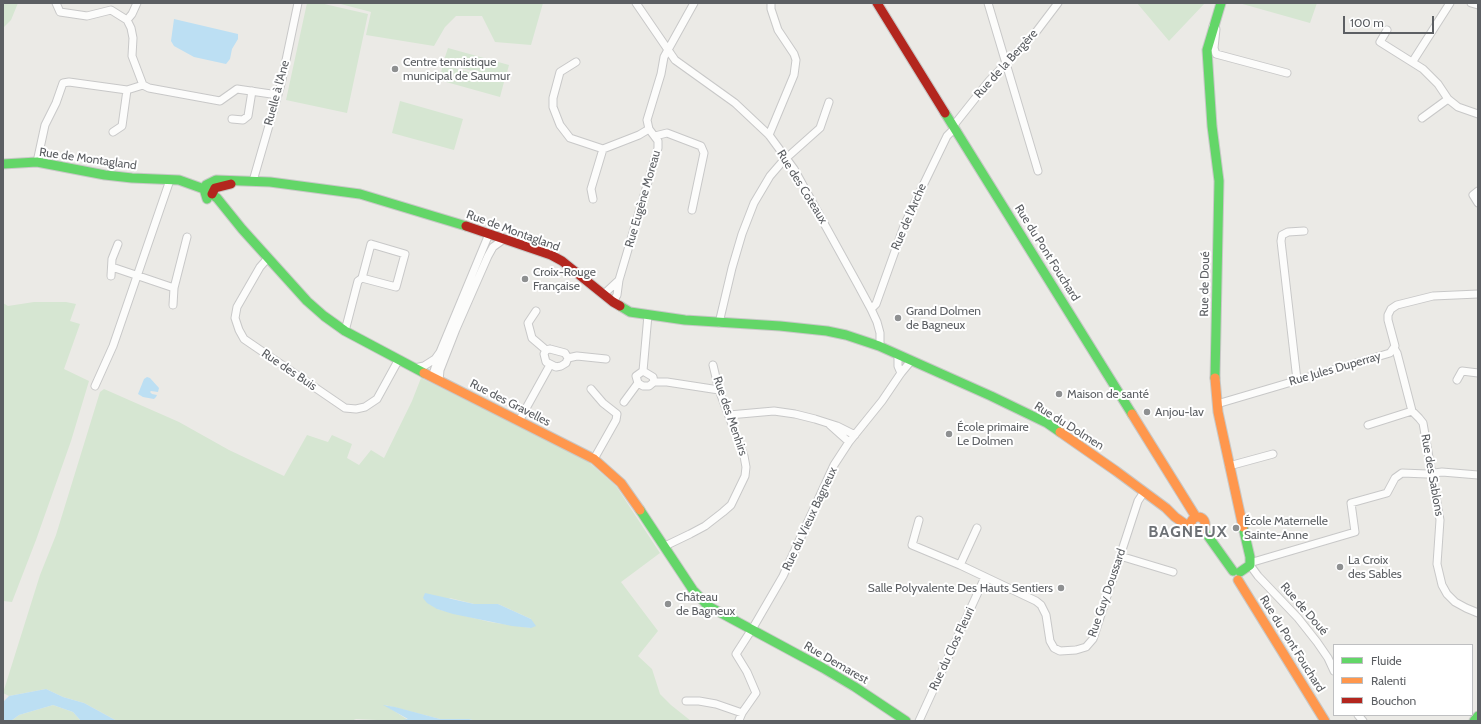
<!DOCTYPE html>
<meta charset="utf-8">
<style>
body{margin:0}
#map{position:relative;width:1481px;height:724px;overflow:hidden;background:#ebeae6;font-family:Cabin,sans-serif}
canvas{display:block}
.frame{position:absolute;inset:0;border:4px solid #5c5f63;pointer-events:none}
.legend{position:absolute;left:1333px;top:644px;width:140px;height:72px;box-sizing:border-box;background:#fff;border:1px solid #bebfc1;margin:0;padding:5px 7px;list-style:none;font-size:12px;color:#5c5f63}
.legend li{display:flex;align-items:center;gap:8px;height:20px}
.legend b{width:20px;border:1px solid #bebfc1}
.scale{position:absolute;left:1343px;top:16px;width:91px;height:18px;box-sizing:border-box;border:2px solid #5c5f63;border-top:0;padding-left:5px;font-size:12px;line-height:14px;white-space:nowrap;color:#5c5f63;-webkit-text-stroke:3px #fff;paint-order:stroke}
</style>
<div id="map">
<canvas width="1481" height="724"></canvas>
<div class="frame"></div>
<ul class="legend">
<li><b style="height:5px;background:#63d668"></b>Fluide</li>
<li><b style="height:5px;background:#ff974d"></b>Ralenti</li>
<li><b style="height:5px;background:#b3261e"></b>Bouchon</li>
</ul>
<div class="scale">100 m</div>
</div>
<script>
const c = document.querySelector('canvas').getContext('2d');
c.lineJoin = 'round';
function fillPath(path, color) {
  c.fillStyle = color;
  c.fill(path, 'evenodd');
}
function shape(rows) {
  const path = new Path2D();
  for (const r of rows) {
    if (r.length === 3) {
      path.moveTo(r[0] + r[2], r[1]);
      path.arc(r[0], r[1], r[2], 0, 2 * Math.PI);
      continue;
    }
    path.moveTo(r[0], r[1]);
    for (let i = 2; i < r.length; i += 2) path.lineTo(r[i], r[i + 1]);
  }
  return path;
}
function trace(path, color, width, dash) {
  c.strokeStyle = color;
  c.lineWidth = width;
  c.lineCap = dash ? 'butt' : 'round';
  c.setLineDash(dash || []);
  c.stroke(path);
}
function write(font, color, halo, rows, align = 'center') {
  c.font = font + ' Cabin,sans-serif';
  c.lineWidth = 4;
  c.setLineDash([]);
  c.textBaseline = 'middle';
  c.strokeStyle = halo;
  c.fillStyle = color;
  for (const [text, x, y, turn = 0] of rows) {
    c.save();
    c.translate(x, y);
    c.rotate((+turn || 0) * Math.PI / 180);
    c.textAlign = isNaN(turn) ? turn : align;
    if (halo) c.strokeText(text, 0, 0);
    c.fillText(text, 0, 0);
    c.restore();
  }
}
fillPath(shape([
 [3,3,18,3,11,20,3,28],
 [307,3,320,3,368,14,347,113,286,100],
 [337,3,543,3,531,45,495,42,482,16,456,16,445,27,434,46,366,35,371,12],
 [1137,3,1205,3,1169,41],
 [1239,3,1317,3,1310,23],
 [448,48,509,65,505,80,443,63],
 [443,65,504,82,500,97,439,80],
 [400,101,463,119,454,150,392,133],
 [34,302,66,302,76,304,70,321,80,324,64,369,89,381,71,441,36,540,12,602,3,601,3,303,8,306],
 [421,378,584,458,616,486,660,553,621,582,658,631,638,656,652,669,660,694,671,705,691,721,476,721,469,719,440,719,385,705,408,720,398,721,356,719,351,721,117,721,84,703,63,697,46,689,9,696,3,693,40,575,56,535,100,392,104,389,179,422,229,450,284,476,307,435,328,442,332,435,352,444,347,458,359,465,371,450,384,458,412,401],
 [450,598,474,604,498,604,531,619,531,628,490,622,437,609],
 [53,705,73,712,81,721,11,721,19,715]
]), '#d6e6d2');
fillPath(shape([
 [174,19,238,34,238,39,232,49,230,59,226,64,194,57,174,46,171,41],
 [147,377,150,378,159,388,158,392,151,391,150,392,152,394,157,395,156,397,154,399,143,397,138,394,144,379],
 [425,593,474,604,498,604,531,619,536,626,531,628,512,626,453,614,437,609,427,603,423,598],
 [46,689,63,697,84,703,117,721,81,721,73,712,53,705,19,715,11,721,3,721,3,702,9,696],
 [383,705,395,707,440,719,469,719,476,721,398,721,408,719]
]), '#bcdff3');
const street = shape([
 [56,3,60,12,87,16,111,10,127,20,131,28,133,38,132,56,143,85,149,88,220,101,237,89,278,95],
 [636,3,675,60,735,103,769,135,794,169,857,283,871,309,877,322,880,333,880,343,879,346],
 [988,3,1038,171],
 [1471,3,1478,5],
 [127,20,132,14,137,3],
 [1213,26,1216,29,1214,48,1216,54,1287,73],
 [1387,30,1380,42,1423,69,1438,84,1448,99],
 [1413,61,1450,3],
 [576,62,560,72,553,98,553,107,560,125,570,138,603,149,639,135,649,129],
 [1422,118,1448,99,1458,107,1478,114],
 [232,119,243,120,248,116,252,91],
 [954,125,989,81,1036,32,1058,3],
 [113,132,122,126,127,90],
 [769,135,794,75,796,60,794,54,778,30,771,9,771,3],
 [655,136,667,133,701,146,704,153,692,210],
 [37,162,45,125,56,103,63,83,69,82,127,90,143,85],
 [253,181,281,84,298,3],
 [1478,191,1473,195,1478,203],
 [593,199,591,189,603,149],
 [268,258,260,267,237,307,235,318,239,330,244,339,345,408,356,409,365,407,377,399,399,359],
 [112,267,174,288],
 [111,276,112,259,118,244],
 [604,294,619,280],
 [613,302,617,295,619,280,658,148,658,141,649,129,647,120,661,74,664,57,694,3],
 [173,305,174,288,187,237],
 [871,309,876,304,904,226,916,200,947,136,955,128],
 [536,311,528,323,532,338,546,350],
 [719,323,732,268,742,234,754,203,770,176,783,161,820,128,829,102],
 [345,331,358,281,362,278,371,244,405,254,396,287,362,278],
 [1394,348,1397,353,1412,411,1419,418,1423,423,1440,520,1437,564,1442,585,1447,594,1455,602,1466,608,1478,613],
 [550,349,565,353,568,358,566,363,561,366,556,367,546,362,544,354,546,350,550,349],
 [898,355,898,366,901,373],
 [568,358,577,356,606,359],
 [415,368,424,366,435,359,440,352,489,234],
 [643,371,648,315],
 [432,377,439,356],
 [1297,380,1281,241,1282,235,1288,232,1304,231],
 [1457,380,1462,371,1478,373],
 [439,381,440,370,456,329,488,256,493,247,504,239],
 [654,382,653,377,643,371,636,376,638,383,643,386,649,386,654,382,667,382,719,390],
 [95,386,113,346,170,180],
 [591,389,603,403,617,414,616,420,594,459],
 [624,402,638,383],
 [1217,404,1390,353,1395,346,1388,320,1388,315,1391,309,1397,305,1433,296,1478,294],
 [729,415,774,411,795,414,815,419,837,426,855,435],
 [519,421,550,365],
 [830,425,849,442],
 [1368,425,1412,411],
 [1229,466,1273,454],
 [919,520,912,545,960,565],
 [977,528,960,565,1036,601,1041,605,1046,615,1050,641,1054,648,1060,651,1076,650,1086,647,1093,639,1138,501,1144,492],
 [665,546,690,534,705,526,723,512,731,505,745,476,746,467,744,456,719,390,713,365],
 [1120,556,1173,572],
 [1334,671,1328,658,1317,642,1298,618,1258,576,1250,565,1253,562,1355,532,1351,503,1387,493,1395,478,1402,473,1427,474,1442,472,1478,475],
 [686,701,699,701,716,704,742,713],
 [1358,715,1363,721],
 [739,720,742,713,756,693,747,672,736,654,754,626,783,576,834,465,849,442,882,401,901,373,911,361],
 [919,721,985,577]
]);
const fast = shape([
 [945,113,1132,414],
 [3,164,37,162,105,175,132,178,179,180,204,189,217,198,242,229,307,301,324,316,345,331,424,373],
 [207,199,204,189,206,185,216,180,270,182,360,194,466,226],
 [620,306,630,312,685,320,780,326,827,331,846,335,879,346,991,396,1047,423,1060,432],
 [1215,378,1219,181,1212,126,1207,50,1221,3],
 [640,510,693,590,708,606,823,668,855,687,906,721],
 [1203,529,1233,571],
 [1240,572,1250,565,1250,557,1243,527],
 [1474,721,1478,716]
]);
const slow = shape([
 [424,373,594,459,621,483,640,510],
 [1215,378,1218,412,1243,527],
 [1132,414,1196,517],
 [1060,432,1116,471,1166,508,1175,517,1185,524,1191,525],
 [1198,524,7],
 [1238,580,1325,721]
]);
const jam = shape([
 [877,3,945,113],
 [212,194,215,188,231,184],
 [466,226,551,255,562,261,613,302,620,306]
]);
trace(street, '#c8c8c8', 9);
trace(fast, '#c8c8c7', 11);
trace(slow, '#c8c8c7', 11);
trace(jam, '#c8c8c7', 11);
trace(street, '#fcfcfb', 7);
trace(fast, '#63d668', 9);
trace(slow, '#ff974d', 9);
trace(jam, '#b3261e', 9);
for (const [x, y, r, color] of [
 [395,69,4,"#8e9091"],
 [525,279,4,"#8e9091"],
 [898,318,4,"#8e9091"],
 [1059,394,4,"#8e9091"],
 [1147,412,4,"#8e9091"],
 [949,434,4,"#8e9091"],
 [1236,528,4,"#8e9091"],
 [1340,567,4,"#8e9091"],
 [1061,588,4,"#8e9091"],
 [668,604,4,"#8e9091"]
]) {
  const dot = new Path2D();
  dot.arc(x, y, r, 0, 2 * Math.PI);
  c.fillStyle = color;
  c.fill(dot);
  trace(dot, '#fff', 1.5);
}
write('12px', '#5c5f63', '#fff', [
 ["Centre tennistique",403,62],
 ["municipal de Saumur",403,76],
 ["Croix-Rouge",533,272],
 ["Française",533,286],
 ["Grand Dolmen",906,311],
 ["de Bagneux",906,325],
 ["Maison de santé",1067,394],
 ["Anjou-lav",1155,412],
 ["École primaire",957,427],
 ["Le Dolmen",957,441],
 ["École Maternelle",1244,521],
 ["Sainte-Anne",1244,535],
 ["La Croix",1348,560],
 ["des Sables",1348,574],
 ["Salle Polyvalente Des Hauts Sentiers",1053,588,"right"],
 ["Château",676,597],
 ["de Bagneux",676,611]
], 'left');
write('12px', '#5c5f63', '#fff', [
 ["Rue de la Bergère",1006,64,-48],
 ["Ruelle à l'Ane",277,93,-75],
 ["Rue de Montagland",88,159,8],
 ["Rue des Coteaux",802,187,58],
 ["Rue Eugène Moreau",643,199,-74],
 ["Rue de l'Arche",909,217,-67],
 ["Rue de Montagland",513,231,20],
 ["Rue du Pont Fouchard",1047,253,58],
 ["Rue de Doué",1205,284,-89],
 ["Rue Jules Duperray",1335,369,-16],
 ["Rue des Buis",289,370,34],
 ["Rue des Gravelles",510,403,27],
 ["Rue des Menhirs",730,416,71],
 ["Rue du Dolmen",1069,426,32],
 ["Rue des Sablons",1432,475,80],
 ["Rue du Vieux Bagneux",810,519,-65],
 ["Rue Guy Doussard",1107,593,-71],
 ["Rue de Doué",1304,609,49],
 ["Rue du Pont Fouchard",1292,644,58],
 ["Rue du Clos Fleuri",952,649,-65],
 ["Rue Demarest",836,663,30]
]);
c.letterSpacing = '1px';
write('bold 16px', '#6d7175', '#fff', [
 ["BAGNEUX",1188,532]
]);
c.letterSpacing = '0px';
</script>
